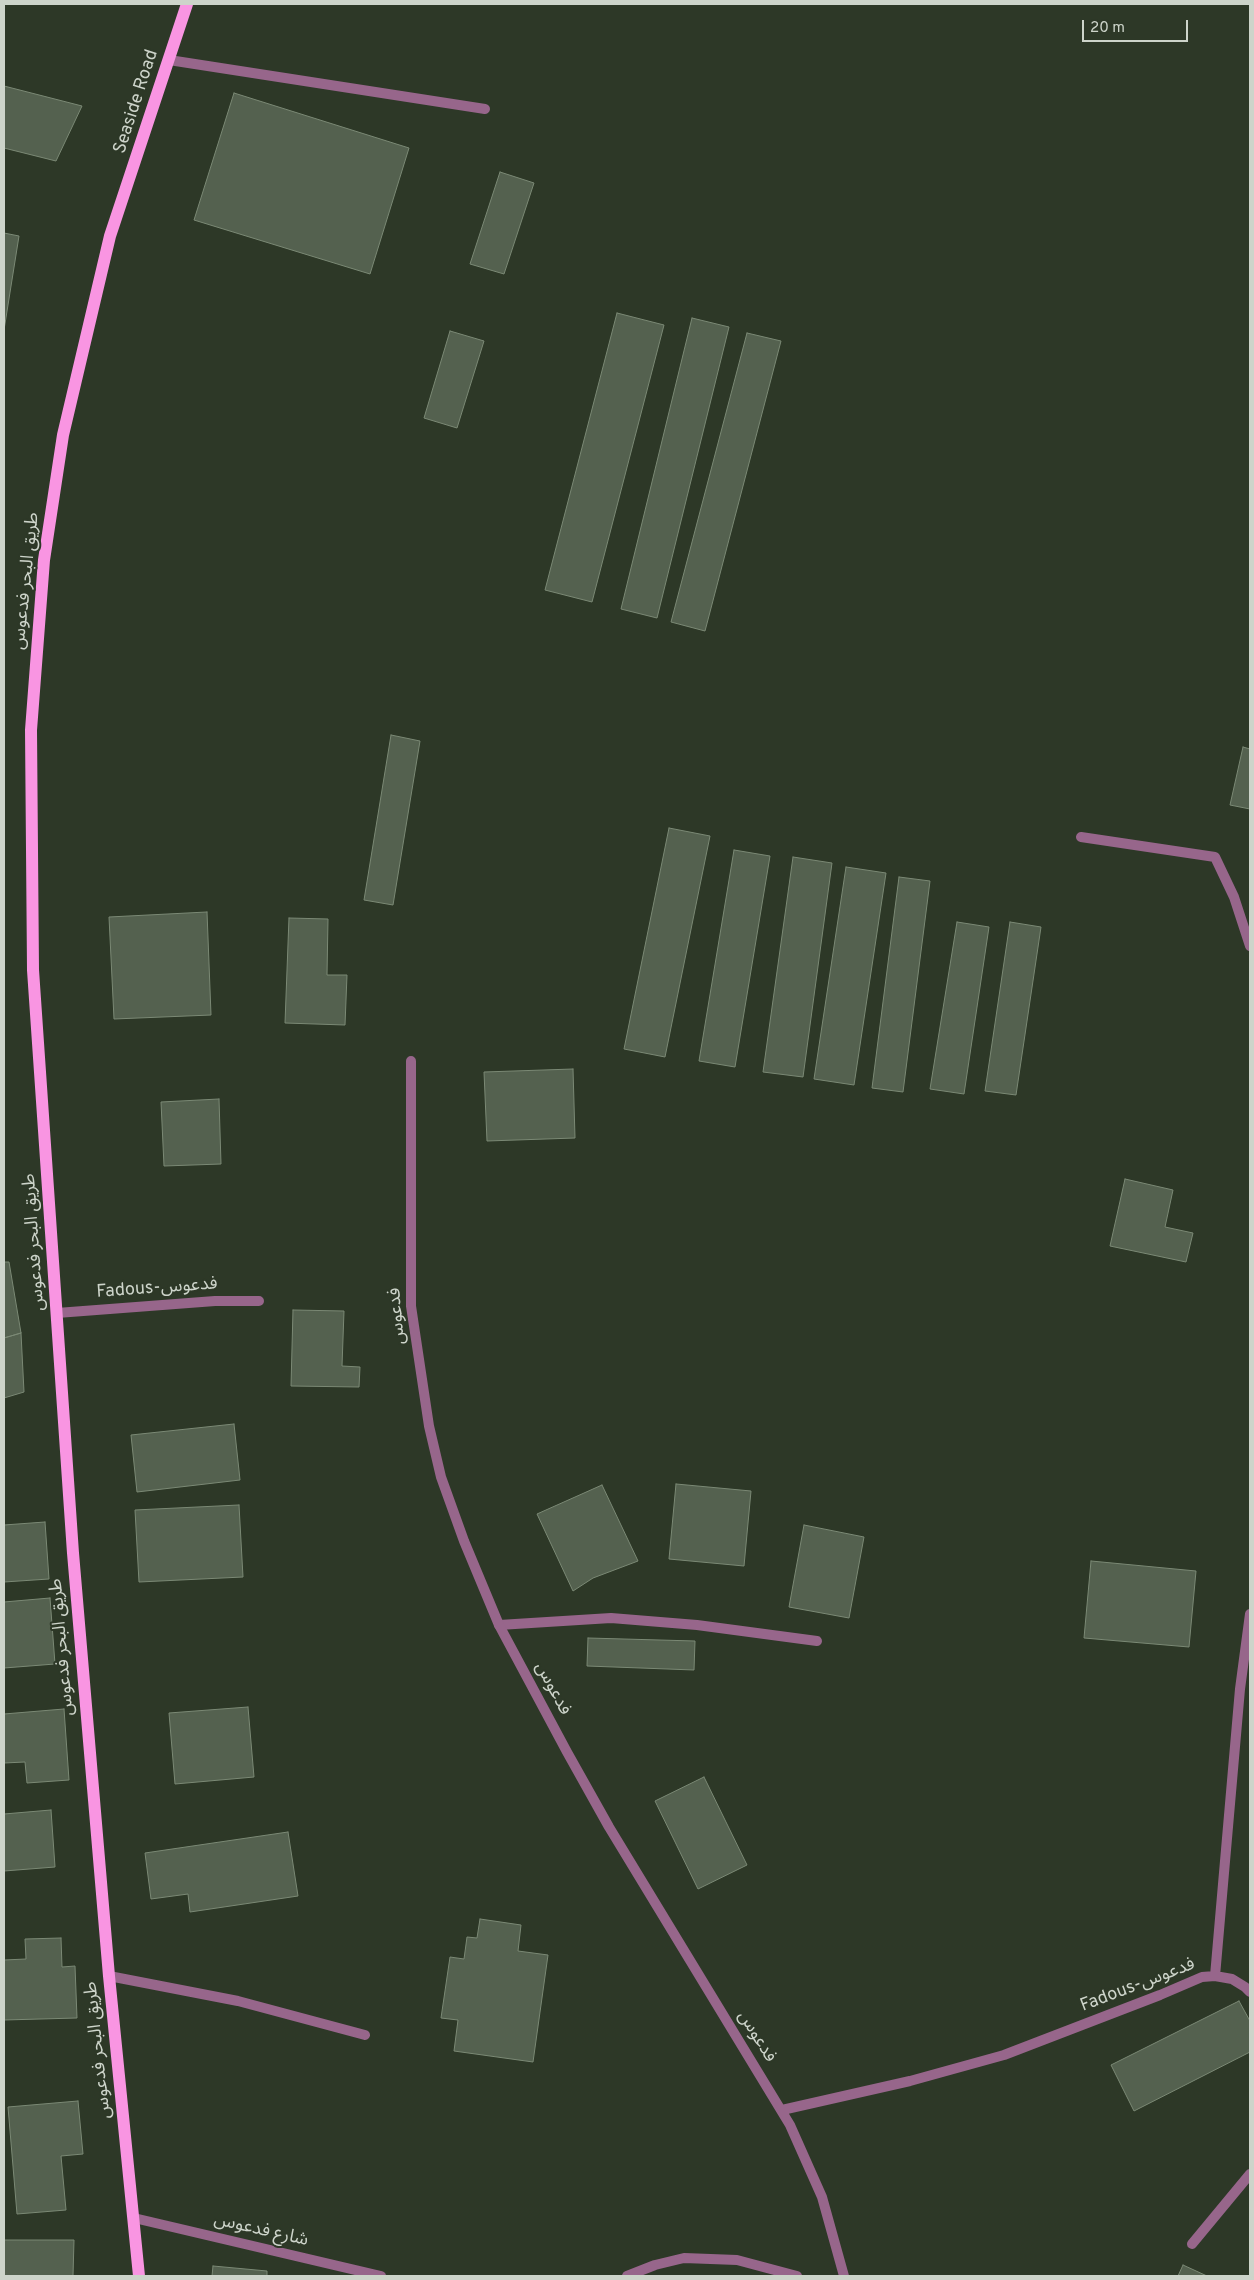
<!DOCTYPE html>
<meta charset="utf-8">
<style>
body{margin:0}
#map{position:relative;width:1254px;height:2280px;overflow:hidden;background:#2d3827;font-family:Overpass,sans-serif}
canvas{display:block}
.frame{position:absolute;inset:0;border:5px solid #cdd4ca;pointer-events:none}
.scale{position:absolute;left:1082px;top:20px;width:106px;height:22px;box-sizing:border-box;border:2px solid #cdd4ca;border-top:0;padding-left:6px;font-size:15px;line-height:18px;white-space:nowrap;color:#cdd4ca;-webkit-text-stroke:4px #2d3827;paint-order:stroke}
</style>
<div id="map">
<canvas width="1254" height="2280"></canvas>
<div class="frame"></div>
<div class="scale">20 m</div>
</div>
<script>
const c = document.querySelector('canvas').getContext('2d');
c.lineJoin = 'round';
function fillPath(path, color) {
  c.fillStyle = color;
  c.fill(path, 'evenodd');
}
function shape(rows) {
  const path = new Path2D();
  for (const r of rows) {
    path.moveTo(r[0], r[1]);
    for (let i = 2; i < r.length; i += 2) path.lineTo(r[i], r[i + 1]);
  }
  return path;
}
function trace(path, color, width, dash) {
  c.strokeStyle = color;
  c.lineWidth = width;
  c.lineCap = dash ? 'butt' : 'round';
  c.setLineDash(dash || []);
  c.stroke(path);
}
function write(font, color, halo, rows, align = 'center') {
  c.font = font + ' Overpass,"Noto Sans Arabic",sans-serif';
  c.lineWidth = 4;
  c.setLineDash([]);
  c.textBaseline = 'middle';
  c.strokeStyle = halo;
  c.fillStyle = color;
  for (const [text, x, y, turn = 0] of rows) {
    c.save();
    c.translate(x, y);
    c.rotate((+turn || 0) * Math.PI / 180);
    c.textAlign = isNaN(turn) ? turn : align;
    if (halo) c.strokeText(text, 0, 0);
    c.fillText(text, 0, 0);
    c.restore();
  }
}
const building = shape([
 [4,86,82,106,56,161,4,148,4,86],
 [234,93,409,148,370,274,194,220,234,93],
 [500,172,534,183,504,274,470,264,500,172],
 [4,233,19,236,4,330,4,233],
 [617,313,664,325,592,602,545,590,617,313],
 [692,318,729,327,657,618,621,609,692,318],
 [450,331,484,341,457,428,424,418,450,331],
 [747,333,781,341,705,631,671,622,747,333],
 [391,735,420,741,393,905,364,900,391,735],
 [1243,747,1250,749,1250,809,1230,805,1243,747],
 [669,828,710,836,665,1057,624,1049,669,828],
 [734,850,770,856,735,1067,699,1061,734,850],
 [793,857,832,863,803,1077,763,1072,793,857],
 [846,867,886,873,854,1085,814,1079,846,867],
 [899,877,930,881,903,1092,872,1088,899,877],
 [207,912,211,1015,114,1019,109,917,207,912],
 [289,918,328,919,327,975,347,975,345,1025,285,1023,289,918],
 [957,922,989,927,964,1094,930,1089,957,922],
 [1010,922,1041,927,1016,1095,985,1091,1010,922],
 [573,1069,575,1138,487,1141,484,1072,573,1069],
 [219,1099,221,1164,164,1166,161,1102,219,1099],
 [1125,1179,1173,1190,1165,1227,1193,1233,1186,1262,1110,1246,1125,1179],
 [4,1262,9,1262,21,1333,4,1338,4,1262],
 [293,1310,344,1311,342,1366,360,1367,359,1387,291,1386,293,1310],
 [21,1333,24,1392,4,1398,4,1338,21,1333],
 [234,1424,240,1480,137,1492,131,1435,234,1424],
 [676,1484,751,1491,744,1566,669,1559,676,1484],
 [602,1485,638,1561,593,1578,573,1591,537,1514,602,1485],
 [239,1505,243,1577,139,1582,135,1510,239,1505],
 [45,1522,49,1579,4,1582,4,1525,45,1522],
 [804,1525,864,1537,849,1618,789,1607,804,1525],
 [1091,1561,1196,1571,1189,1647,1084,1638,1091,1561],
 [50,1598,55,1664,4,1668,4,1602,50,1598],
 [588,1638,695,1641,694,1670,587,1666,588,1638],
 [248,1707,254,1777,175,1784,169,1713,248,1707],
 [64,1709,69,1780,27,1783,25,1762,4,1763,4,1714,64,1709],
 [704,1777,747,1865,698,1889,655,1801,704,1777],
 [51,1810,55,1867,4,1871,4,1814,51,1810],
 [288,1832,298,1896,190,1912,188,1894,151,1899,145,1853,288,1832],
 [480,1919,521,1925,518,1951,548,1955,533,2062,454,2051,458,2020,441,2018,450,1957,464,1959,467,1937,477,1938,480,1919],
 [61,1938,62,1967,75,1966,77,2018,4,2020,4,1960,26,1959,25,1939,61,1938],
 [1239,2001,1250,2021,1250,2052,1134,2111,1111,2065,1239,2001],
 [78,2101,83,2154,61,2156,66,2210,17,2214,8,2107,78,2101],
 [4,2240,74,2240,73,2276,4,2276,4,2240],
 [1183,2265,1207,2276,1178,2276,1183,2265],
 [213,2266,267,2271,267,2276,212,2276,213,2266]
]);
fillPath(building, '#54614f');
trace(building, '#7b8975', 1);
trace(shape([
 [169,60,485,109],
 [499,1625,611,1618,697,1625,817,1641]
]), '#97668b', 10);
trace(shape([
 [1081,837,1215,857,1234,897,1250,946],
 [411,1061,411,1306,429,1426,441,1477,464,1541,499,1625,567,1752,609,1827,790,2125,822,2197,844,2276],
 [57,1313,215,1301,259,1301],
 [109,1976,238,2001,365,2035],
 [1215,1976,1240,1689,1250,1614],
 [782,2110,910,2081,1004,2055,1160,1995,1202,1977,1215,1976,1232,1979,1245,1987,1250,1992],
 [134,2218,381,2276],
 [1192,2244,1250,2174],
 [627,2276,655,2265,684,2258,737,2260,797,2276]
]), '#97668b', 10);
trace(shape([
 [139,2276,109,1976,73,1553,33,970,31,730,44,560,63,435,110,236,187,4]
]), '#f995e2', 12);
write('18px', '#cdd4ca', '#2d3827', [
 ["Seaside Road",137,102,-72],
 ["طريق البحر فدعوس",27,581,-84],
 ["طريق البحر فدعوس",35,1242,-94],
 ["Fadous-فدعوس",157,1289,-4],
 ["فدعوس",398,1316,-95],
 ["طريق البحر فدعوس",63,1647,-95],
 ["فدعوس",552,1689,62],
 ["Fadous-فدعوس",1138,1986,-21],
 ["فدعوس",756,2037,58],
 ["طريق البحر فدعوس",99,2050,-96],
 ["شارع فدعوس",261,2231,13]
]);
</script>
